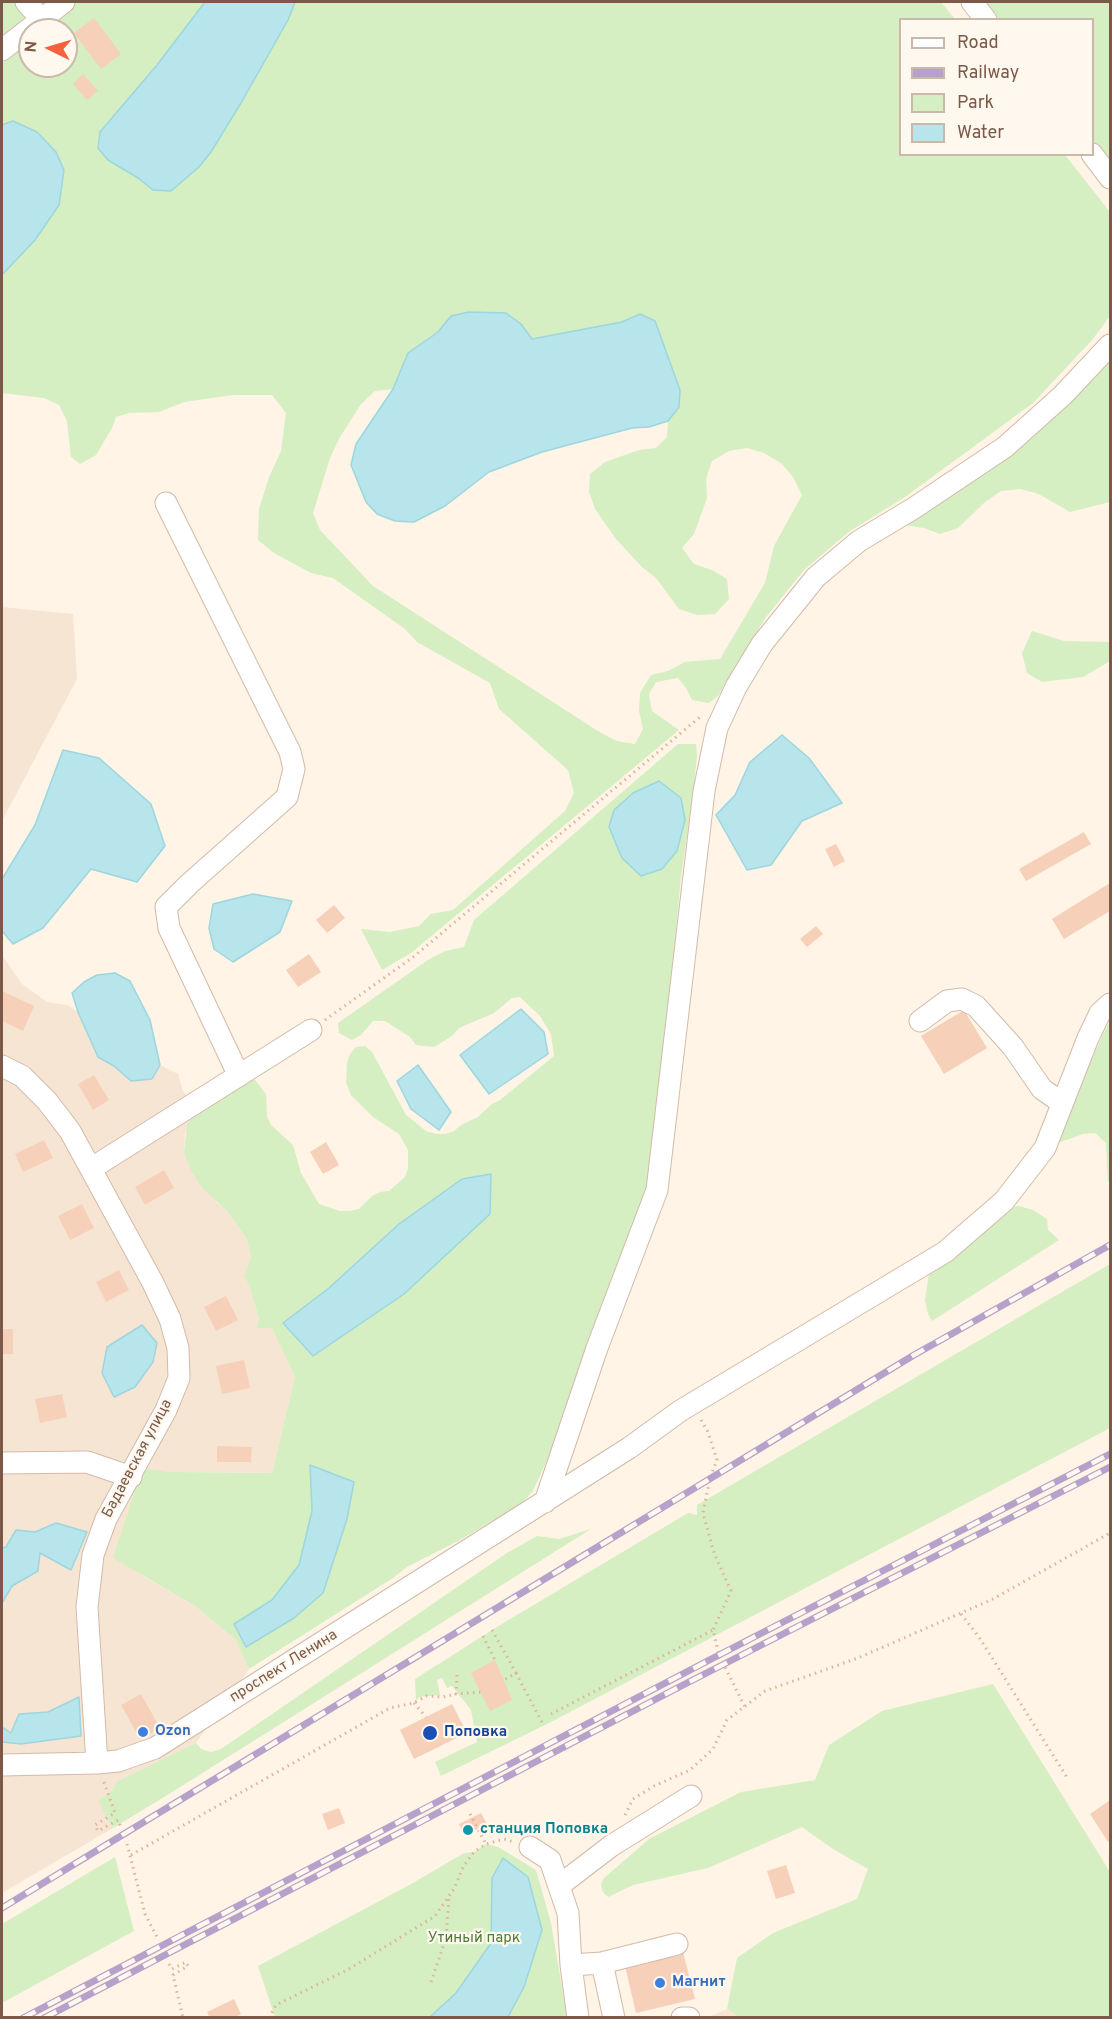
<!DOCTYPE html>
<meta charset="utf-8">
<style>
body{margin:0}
#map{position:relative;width:1112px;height:2019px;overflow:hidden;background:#fff4e5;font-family:Overpass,sans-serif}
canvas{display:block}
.frame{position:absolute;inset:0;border:3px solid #7b5847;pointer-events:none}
.legend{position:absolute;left:899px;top:18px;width:195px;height:138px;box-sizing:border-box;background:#fff8ee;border:2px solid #cab8ab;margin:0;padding:8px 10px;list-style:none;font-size:18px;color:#7b5847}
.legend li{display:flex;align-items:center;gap:12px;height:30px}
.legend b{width:30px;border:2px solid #cab8ab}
.north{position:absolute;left:18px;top:18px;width:60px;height:60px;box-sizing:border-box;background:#fff8ee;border:2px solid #cab8ab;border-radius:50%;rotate:275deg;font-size:16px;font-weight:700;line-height:24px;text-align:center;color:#7b5847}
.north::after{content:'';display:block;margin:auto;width:21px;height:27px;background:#f5603d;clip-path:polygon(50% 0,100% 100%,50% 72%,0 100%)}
</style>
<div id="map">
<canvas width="1112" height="2019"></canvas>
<div class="frame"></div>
<ul class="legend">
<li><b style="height:8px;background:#fff"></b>Road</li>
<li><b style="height:8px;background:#b6a1ca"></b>Railway</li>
<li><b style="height:16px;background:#d5eec2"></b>Park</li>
<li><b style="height:16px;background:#b7e5eb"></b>Water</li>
</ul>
<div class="north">N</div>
</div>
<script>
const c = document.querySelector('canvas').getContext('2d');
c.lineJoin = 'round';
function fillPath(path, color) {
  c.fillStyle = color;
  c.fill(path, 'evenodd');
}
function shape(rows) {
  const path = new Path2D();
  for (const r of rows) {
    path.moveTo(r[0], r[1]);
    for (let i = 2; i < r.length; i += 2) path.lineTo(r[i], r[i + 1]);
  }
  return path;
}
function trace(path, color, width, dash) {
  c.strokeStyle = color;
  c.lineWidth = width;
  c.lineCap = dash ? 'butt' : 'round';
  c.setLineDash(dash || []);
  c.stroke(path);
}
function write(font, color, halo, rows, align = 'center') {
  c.font = font + ' Overpass,sans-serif';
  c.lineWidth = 4.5;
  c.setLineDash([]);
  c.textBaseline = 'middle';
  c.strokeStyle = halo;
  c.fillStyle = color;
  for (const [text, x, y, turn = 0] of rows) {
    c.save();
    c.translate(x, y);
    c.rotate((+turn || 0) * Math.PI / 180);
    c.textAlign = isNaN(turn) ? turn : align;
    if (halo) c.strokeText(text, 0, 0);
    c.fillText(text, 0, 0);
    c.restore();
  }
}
fillPath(shape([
 [2,607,73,614,77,679,2,821],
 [2,955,22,984,47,1002,67,1005,78,1012,98,1057,114,1066,131,1081,152,1079,160,1065,178,1074,183,1091,197,1108,185,1133,184,1153,217,1203,226,1210,247,1239,251,1258,244,1277,249,1285,259,1319,256,1328,272,1328,295,1377,272,1473,170,1472,142,1468,141,1575,195,1606,236,1640,249,1669,196,1743,117,1781,112,1791,99,1801,113,1828,2,1893],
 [727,2009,739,2017,706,2018]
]), '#f7e5d3');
fillPath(shape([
 [2,2,205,2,157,65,100,132,108,160,138,178,153,190,171,191,199,167,211,152,241,103,288,20,295,2,941,2,955,19,900,20,900,154,1065,155,1110,212,1110,316,1092,340,1033,403,905,497,850,531,804,570,766,617,718,696,709,703,692,700,686,688,678,678,656,682,649,694,652,711,679,730,411,953,382,970,361,929,390,932,419,926,431,914,453,910,565,811,574,793,568,770,499,709,490,683,417,642,405,629,333,578,311,573,274,553,258,540,259,509,269,477,281,451,286,413,272,395,233,395,184,402,159,412,129,413,116,417,112,428,96,455,80,464,71,457,67,421,59,405,44,398,2,393,2,275,19,258,13,121,2,125],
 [30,30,66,30,66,66,30,66],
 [640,314,679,407,668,421,667,437,656,448,639,450,605,462,590,474,589,492,595,509,616,539,642,567,656,578,679,609,697,615,715,614,729,599,727,579,712,570,694,564,682,548,694,534,707,498,706,479,712,461,729,451,747,448,764,453,781,463,793,477,802,495,774,546,765,583,720,659,685,662,668,671,651,675,640,693,639,711,643,729,635,744,617,741,601,733,373,586,320,530,313,513,330,458,340,437,361,404,375,391,393,389,408,353,438,332,451,316,521,324,531,339,622,322],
 [979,2,1110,2,1110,166,1093,143,1092,20,993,19],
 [1110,344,1110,502,1070,512,1039,494,1020,489,1001,491,985,502,958,528,940,534,924,528,897,524,947,496],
 [1032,631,1064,641,1110,642,1110,661,1083,677,1042,682,1027,673,1022,653],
 [678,744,696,744,697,756,692,802,681,876,654,1169,648,1193,547,1460,533,1491,521,1504,458,1541,407,1567,393,1578,249,1669,236,1640,195,1606,113,1558,142,1468,170,1472,272,1473,295,1377,272,1328,256,1328,259,1319,249,1285,244,1277,251,1258,247,1239,226,1210,202,1188,191,1170,184,1153,187,1124,193,1117,246,1078,255,1080,266,1094,267,1116,271,1125,293,1145,301,1173,319,1204,340,1211,350,1211,359,1209,372,1196,380,1192,389,1191,405,1177,408,1169,408,1150,399,1134,373,1117,351,1095,346,1083,347,1063,350,1054,356,1047,365,1046,372,1052,406,1115,426,1131,436,1134,445,1134,454,1131,461,1125,478,1117,492,1104,500,1100,554,1056,551,1034,540,1016,520,997,512,998,494,1013,459,1028,452,1036,434,1047,416,1045,410,1037,385,1021,373,1021,361,1035,352,1040,339,1033,338,1023,428,960,445,951,464,947,474,920],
 [491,1174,490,1214,404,1294,283,1323,329,1288,399,1224,462,1179],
 [310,1466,354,1482,347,1519,323,1593,235,1624,272,1600,299,1565,312,1511],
 [1110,1022,1110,1183,1108,1181,1106,1143,1095,1133,1083,1134,1055,1144,1104,1032],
 [1019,1206,1033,1210,1047,1219,1048,1230,1059,1240,932,1321,928,1314,925,1300,929,1273,1008,1207],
 [1110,1264,1110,1428,551,1722,441,1776,435,1762,477,1742,471,1710,452,1686,447,1688,442,1678,437,1680,440,1695,419,1697,416,1701,415,1679,500,1625,688,1513,697,1515,697,1505],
 [591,1529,169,1794,113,1828,98,1801,112,1791,117,1781,196,1743,201,1749,211,1752,221,1749,507,1553,537,1536,559,1539],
 [993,1684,1110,1872,1110,2017,739,2017,727,2009,737,1958,773,1933,857,1899,868,1869,833,1849,802,1827,708,1868,633,1885,608,1897,603,1892,601,1886,603,1879,649,1839,741,1792,815,1780,829,1745,882,1711],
 [486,1844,498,1847,536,1870,551,1923,567,2017,275,2017,258,1966,413,1883,464,1853,474,1852],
 [115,1857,134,1931,2,2003,2,1924]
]), '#d5eec2');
const water = shape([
 [205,2,295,2,288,20,241,103,211,152,199,167,171,191,153,190,138,178,108,160,98,148,100,132,157,65,205,2],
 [13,121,37,132,56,152,64,170,59,205,35,240,2,275,2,125,13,121],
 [469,312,506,313,521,324,532,339,622,322,640,314,655,321,680,390,679,407,668,421,649,427,632,428,542,452,489,472,445,506,414,522,395,521,377,514,366,502,351,465,356,444,393,389,408,353,438,332,451,316,469,312],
 [782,735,809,758,842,803,802,821,771,865,747,870,716,815,735,795,750,762,782,735],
 [63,750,99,758,151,804,165,846,137,882,91,869,43,928,13,944,2,931,2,879,35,825,63,750],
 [659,781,681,798,685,820,677,851,662,869,641,876,622,858,609,827,614,810,633,793,659,781],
 [253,894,292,901,280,932,233,962,214,949,209,928,213,904,253,894],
 [115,973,130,981,150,1020,160,1065,152,1079,131,1081,114,1066,98,1057,78,1012,72,993,84,982,97,975,115,973],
 [521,1009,544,1032,548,1054,489,1094,460,1055,521,1009],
 [418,1065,451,1112,439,1130,411,1109,397,1081,418,1065],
 [491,1174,490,1214,404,1294,313,1356,283,1323,329,1288,399,1224,462,1179,491,1174],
 [142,1325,157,1343,153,1362,135,1387,114,1397,102,1373,107,1347,142,1325],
 [310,1465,354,1482,347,1519,323,1593,294,1618,246,1647,234,1624,272,1600,299,1565,312,1511,310,1465],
 [56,1523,87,1532,71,1570,40,1553,38,1571,12,1586,2,1603,2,1548,6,1547,16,1530,35,1532,56,1523],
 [79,1697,81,1736,21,1744,2,1742,2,1727,11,1733,19,1714,48,1712,79,1697],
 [503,1858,528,1877,542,1930,524,1987,508,2017,430,2017,456,1993,491,1943,492,1878,503,1858]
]);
fillPath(water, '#b7e5eb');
trace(water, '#9cd6de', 1.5);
fillPath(shape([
 [94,18,121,54,101,69,74,33],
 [83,74,98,91,87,100,73,84],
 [1084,832,1091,844,1026,881,1019,869],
 [836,844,845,861,834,867,825,849],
 [1110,883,1110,911,1064,939,1052,919],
 [334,905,345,918,327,933,316,920],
 [816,926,823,934,807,947,800,939],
 [309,954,321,972,298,987,286,970],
 [2,991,34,1006,23,1031,2,1021],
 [964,1010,987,1048,944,1074,921,1036],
 [94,1075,109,1100,93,1110,78,1084],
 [44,1140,53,1158,23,1172,15,1154],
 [326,1142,339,1165,323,1174,310,1152],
 [164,1170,174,1188,145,1205,135,1187],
 [82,1204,94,1228,70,1240,58,1216],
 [119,1270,129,1290,106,1302,96,1282],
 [226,1296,238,1320,216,1331,204,1307],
 [2,1329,13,1329,13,1354,2,1354],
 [244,1360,250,1388,222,1394,216,1366],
 [62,1394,67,1417,40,1423,35,1399],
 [217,1446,252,1447,251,1462,217,1462],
 [495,1660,512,1700,490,1711,471,1673],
 [141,1694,160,1728,140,1739,121,1705],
 [452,1704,467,1733,414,1759,400,1730],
 [1110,1800,1110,1840,1108,1842,1090,1814],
 [339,1808,345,1823,328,1830,322,1814],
 [481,1813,487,1824,464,1836,459,1824],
 [786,1865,795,1893,776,1899,767,1871],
 [683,1952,695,1999,636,2013,625,1966],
 [234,1999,241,2014,234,2018,210,2018,207,2012]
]), '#f7d0ba');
const minor = shape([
 [26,2,41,19],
 [972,2,986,20],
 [2,50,64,2],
 [1092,154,1110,178],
 [166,503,290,752,294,769,287,797,189,884,166,907,169,928,239,1076],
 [920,1021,947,1001,962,999,976,1006,1013,1047,1042,1089,1062,1103],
 [2,1066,22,1076,47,1101,70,1131,153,1283,170,1319,178,1348,179,1378,166,1410,106,1519,93,1555,87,1607,97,1763],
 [92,1168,311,1030],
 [2,1463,87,1462,131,1477],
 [545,1502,597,1348,657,1190,704,791,717,728,736,687,762,644,816,577,859,541,914,508,1005,447,1063,395,1110,345],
 [2,1765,97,1763,118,1761,155,1748,629,1448,680,1411,945,1252,1004,1201,1045,1148,1088,1038,1100,1013,1110,1004],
 [530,1847,550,1860,568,1913,571,1965,578,2018],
 [560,1885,611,1846,691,1796],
 [602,1963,677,1944],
 [571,1965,602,1963,614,2018],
 [682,2018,689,2018]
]);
trace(minor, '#d2baa9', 23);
trace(shape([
 [325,1020,412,958,700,717],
 [701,1420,708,1432,717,1460,710,1478,703,1513,714,1553,731,1591,713,1630,719,1655,745,1707],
 [961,1614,979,1637,1068,1779],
 [492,1630,516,1673,504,1680],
 [483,1636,495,1660],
 [516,1673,544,1726],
 [457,1675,456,1694,481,1692],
 [414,1703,426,1717],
 [551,1714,713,1630],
 [104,1782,115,1813,95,1825,98,1831,118,1820,121,1828],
 [470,1814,486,1844],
 [625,1815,633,1799,654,1786,690,1770,713,1749,727,1720,765,1691,858,1658,993,1599,1110,1533],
 [127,1844,145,1914,157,1937],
 [131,1855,390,1708,414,1703,426,1696,443,1697,456,1694],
 [169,1964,172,1969,186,1962,188,1966,173,1975,183,2018],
 [431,1982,446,1938,449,1896],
 [269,2018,276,2005,349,1969,435,1916,454,1889,463,1867,474,1852,486,1844,504,1839,514,1842]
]), '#ddb39c', 3, [1.5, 4.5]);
trace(minor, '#fff', 21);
const rail = shape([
 [2,1908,914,1355,1110,1245],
 [23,2018,719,1655,1110,1454],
 [44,2018,685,1684,1110,1467]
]);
trace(rail, '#b6a1ca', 7);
trace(rail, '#fff8ee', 4.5, [14]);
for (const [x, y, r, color] of [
 [143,1732,6,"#3f7fe0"],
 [430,1733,8,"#1a4fb4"],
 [468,1830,6,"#0f9aa8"],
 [660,1983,6,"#3f7fe0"]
]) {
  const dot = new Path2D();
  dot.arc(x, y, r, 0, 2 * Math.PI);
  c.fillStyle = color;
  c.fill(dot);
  trace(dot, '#fff8ee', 2);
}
write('15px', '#7b5847', '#fff8ee', [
 ["Бадаевская улица",138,1459,-62],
 ["проспект Ленина",284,1667,-32]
]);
write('bold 15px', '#366cbe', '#fff8ee', [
 ["Ozon",155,1732],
 ["Магнит",672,1983]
], 'left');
write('bold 15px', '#164399', '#fff8ee', [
 ["Поповка",444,1733]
], 'left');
write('bold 15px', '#0d838f', '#fff8ee', [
 ["станция Поповка",480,1830]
], 'left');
write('15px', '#507c3b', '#fff8ee', [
 ["Утиный парк",474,1939]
]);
</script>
